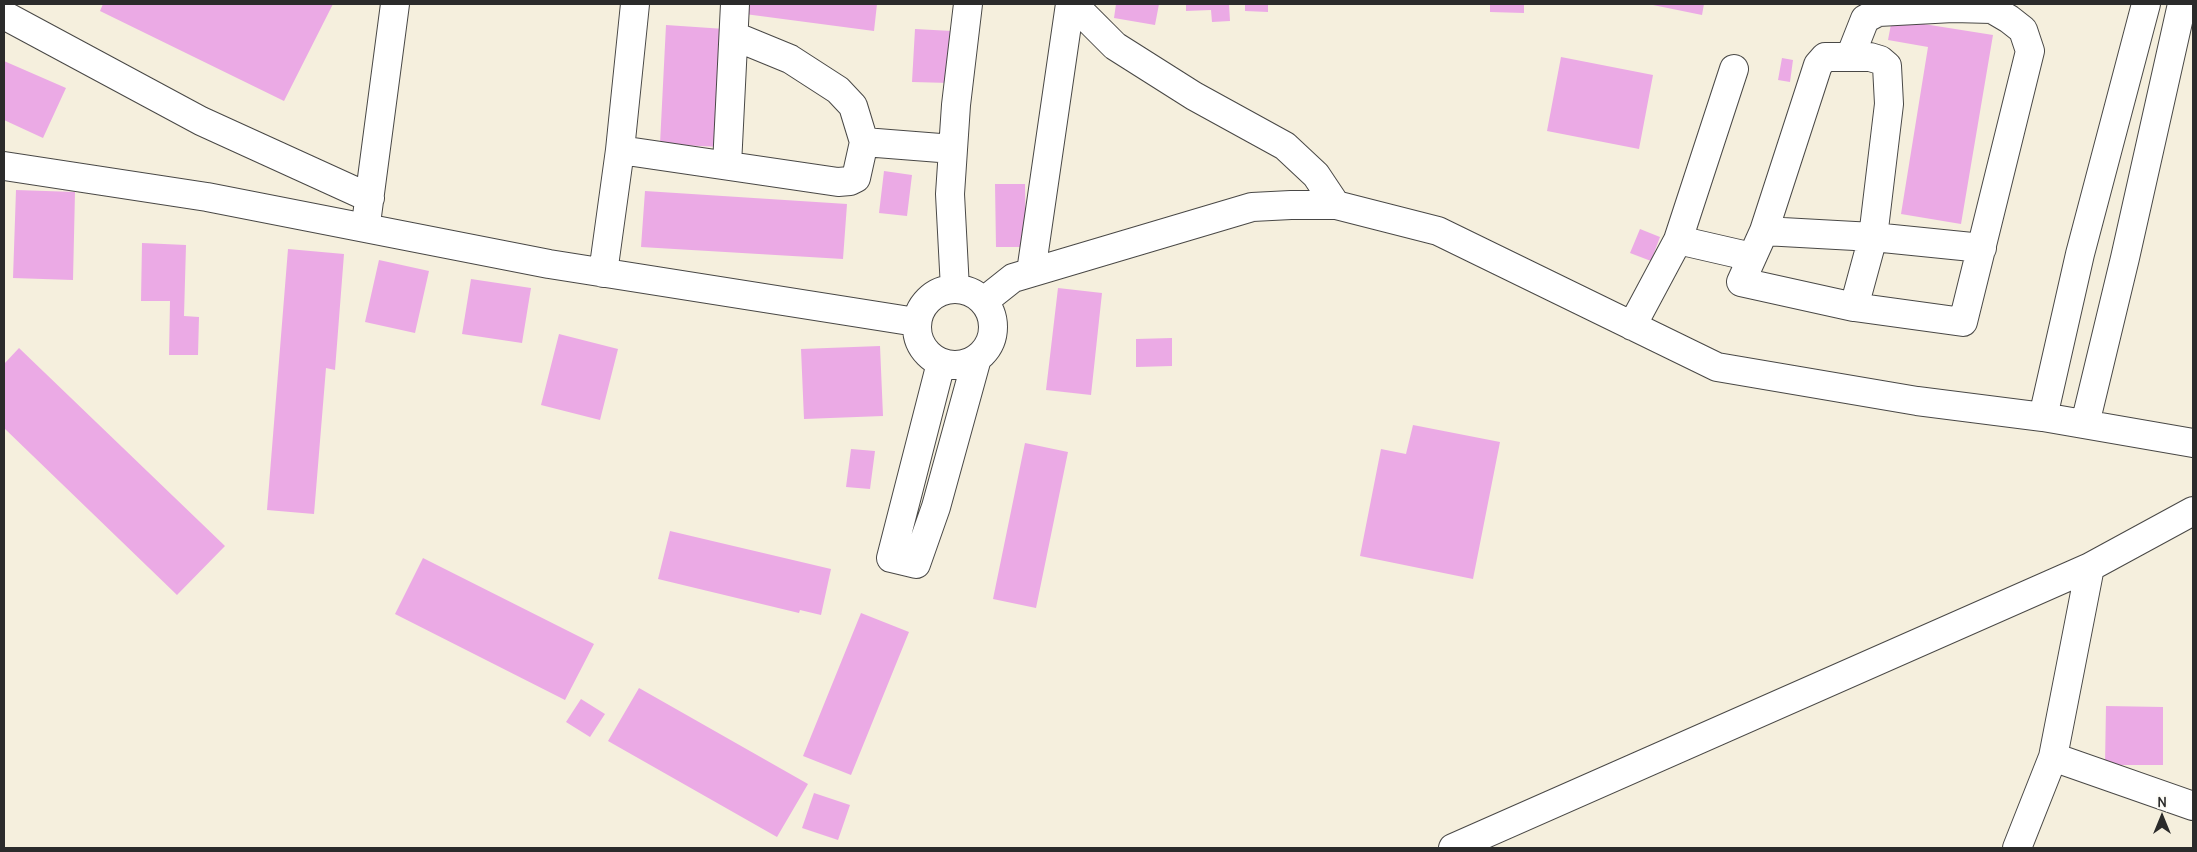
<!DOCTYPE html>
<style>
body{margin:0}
#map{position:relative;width:2197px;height:852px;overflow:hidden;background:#f5efdd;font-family:Delius,sans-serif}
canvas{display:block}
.frame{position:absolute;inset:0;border:5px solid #2b2b2b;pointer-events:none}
.north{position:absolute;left:2137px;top:792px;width:50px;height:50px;-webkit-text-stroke:4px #fdfcf7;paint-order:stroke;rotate:0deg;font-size:14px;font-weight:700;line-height:20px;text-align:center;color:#2b2b2b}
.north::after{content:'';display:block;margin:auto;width:18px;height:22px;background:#2b2b2b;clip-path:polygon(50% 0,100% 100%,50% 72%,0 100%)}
</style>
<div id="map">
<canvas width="2197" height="852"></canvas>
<div class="frame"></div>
<div class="north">N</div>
</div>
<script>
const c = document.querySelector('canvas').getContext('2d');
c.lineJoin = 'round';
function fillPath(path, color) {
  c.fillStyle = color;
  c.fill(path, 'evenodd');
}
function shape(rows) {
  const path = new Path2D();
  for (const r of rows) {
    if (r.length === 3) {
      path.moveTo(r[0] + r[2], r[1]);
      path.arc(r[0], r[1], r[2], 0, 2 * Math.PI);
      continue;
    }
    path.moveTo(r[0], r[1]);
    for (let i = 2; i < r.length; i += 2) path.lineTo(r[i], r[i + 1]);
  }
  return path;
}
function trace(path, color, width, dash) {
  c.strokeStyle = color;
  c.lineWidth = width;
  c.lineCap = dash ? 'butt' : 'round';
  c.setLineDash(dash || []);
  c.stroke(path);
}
fillPath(shape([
 [103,4,333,4,284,101,100,11],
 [746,4,877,4,874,31,745,14],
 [1116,4,1159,4,1155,25,1114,18],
 [1186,4,1229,4,1230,21,1212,22,1211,10,1186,11],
 [1245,4,1268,4,1268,12,1245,11],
 [1490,4,1524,4,1524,13,1490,12],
 [1648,4,1704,4,1702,15],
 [1892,19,1993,35,1961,224,1901,214,1928,47,1888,40],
 [666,25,725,29,720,147,660,144],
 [915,29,952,31,950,83,912,82],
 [1561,57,1653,75,1639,149,1547,131],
 [1782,58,1793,60,1790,82,1778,80],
 [4,61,66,88,43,138,4,120],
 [884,171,912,175,907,216,879,213],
 [995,184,1025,184,1026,247,996,247],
 [16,190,75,192,73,280,13,278],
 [645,191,847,204,843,259,641,247],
 [1640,229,1660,237,1651,261,1630,253],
 [142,243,186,245,184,316,199,317,198,355,169,355,170,301,141,301],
 [288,249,344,254,335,370,326,368,314,514,267,510],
 [379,260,429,271,415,333,365,322],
 [471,279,531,288,522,343,462,334],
 [1058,288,1102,293,1091,395,1046,390],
 [559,334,618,349,600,420,541,405],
 [1172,338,1172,366,1136,367,1136,339],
 [880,346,883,416,804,419,801,349],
 [19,348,225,546,177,595,4,428,4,364],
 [1413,425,1500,442,1473,579,1360,556,1381,449,1406,454],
 [1025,443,1068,452,1036,608,993,599],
 [851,449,875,451,870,489,846,487],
 [670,531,831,569,821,615,800,610,799,613,658,579],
 [423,558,594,644,565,700,395,614],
 [861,613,909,632,851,775,803,756],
 [639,688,808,784,777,837,608,741],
 [581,699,605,714,590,737,566,722],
 [2106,706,2163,707,2163,765,2105,765],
 [814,793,850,805,838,840,802,828]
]), '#ebaae5');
const minor = shape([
 [1073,4,1115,46,1194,96,1285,146,1316,175,1336,205],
 [4,15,201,121,370,198],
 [1850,57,1865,19,1878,12,1953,8,1992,9,2009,19,2023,30,2030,51,1963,322,1854,307,1741,282,1764,231,1818,65,1825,57,1870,57,1880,60,1887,66,1889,104,1873,237,1854,307],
 [864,142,953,149],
 [620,150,838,182,850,181,856,178,864,142,853,106,838,90,790,59,734,36],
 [727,165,735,4],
 [4,166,207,197,549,264,916,322],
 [367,216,395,4],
 [1764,231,1873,237,1982,248],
 [1678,240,1752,257],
 [1031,272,1070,4],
 [603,273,620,150,635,4],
 [955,327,38],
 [955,289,950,194,956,105,968,4],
 [984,301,1013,278,1252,207,1291,205,1336,205,1438,231,1717,367,1917,401,2043,417,2193,443],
 [1632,326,1678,240,1734,69],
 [941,363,891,558,916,564,936,507,977,358],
 [2043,417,2080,254,2146,4],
 [2085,424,2125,258,2182,4],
 [2053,757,2193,806],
 [1453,848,2090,567,2193,511],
 [2017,848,2053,757,2090,567]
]);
trace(minor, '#494846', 30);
trace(minor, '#fff', 28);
</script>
